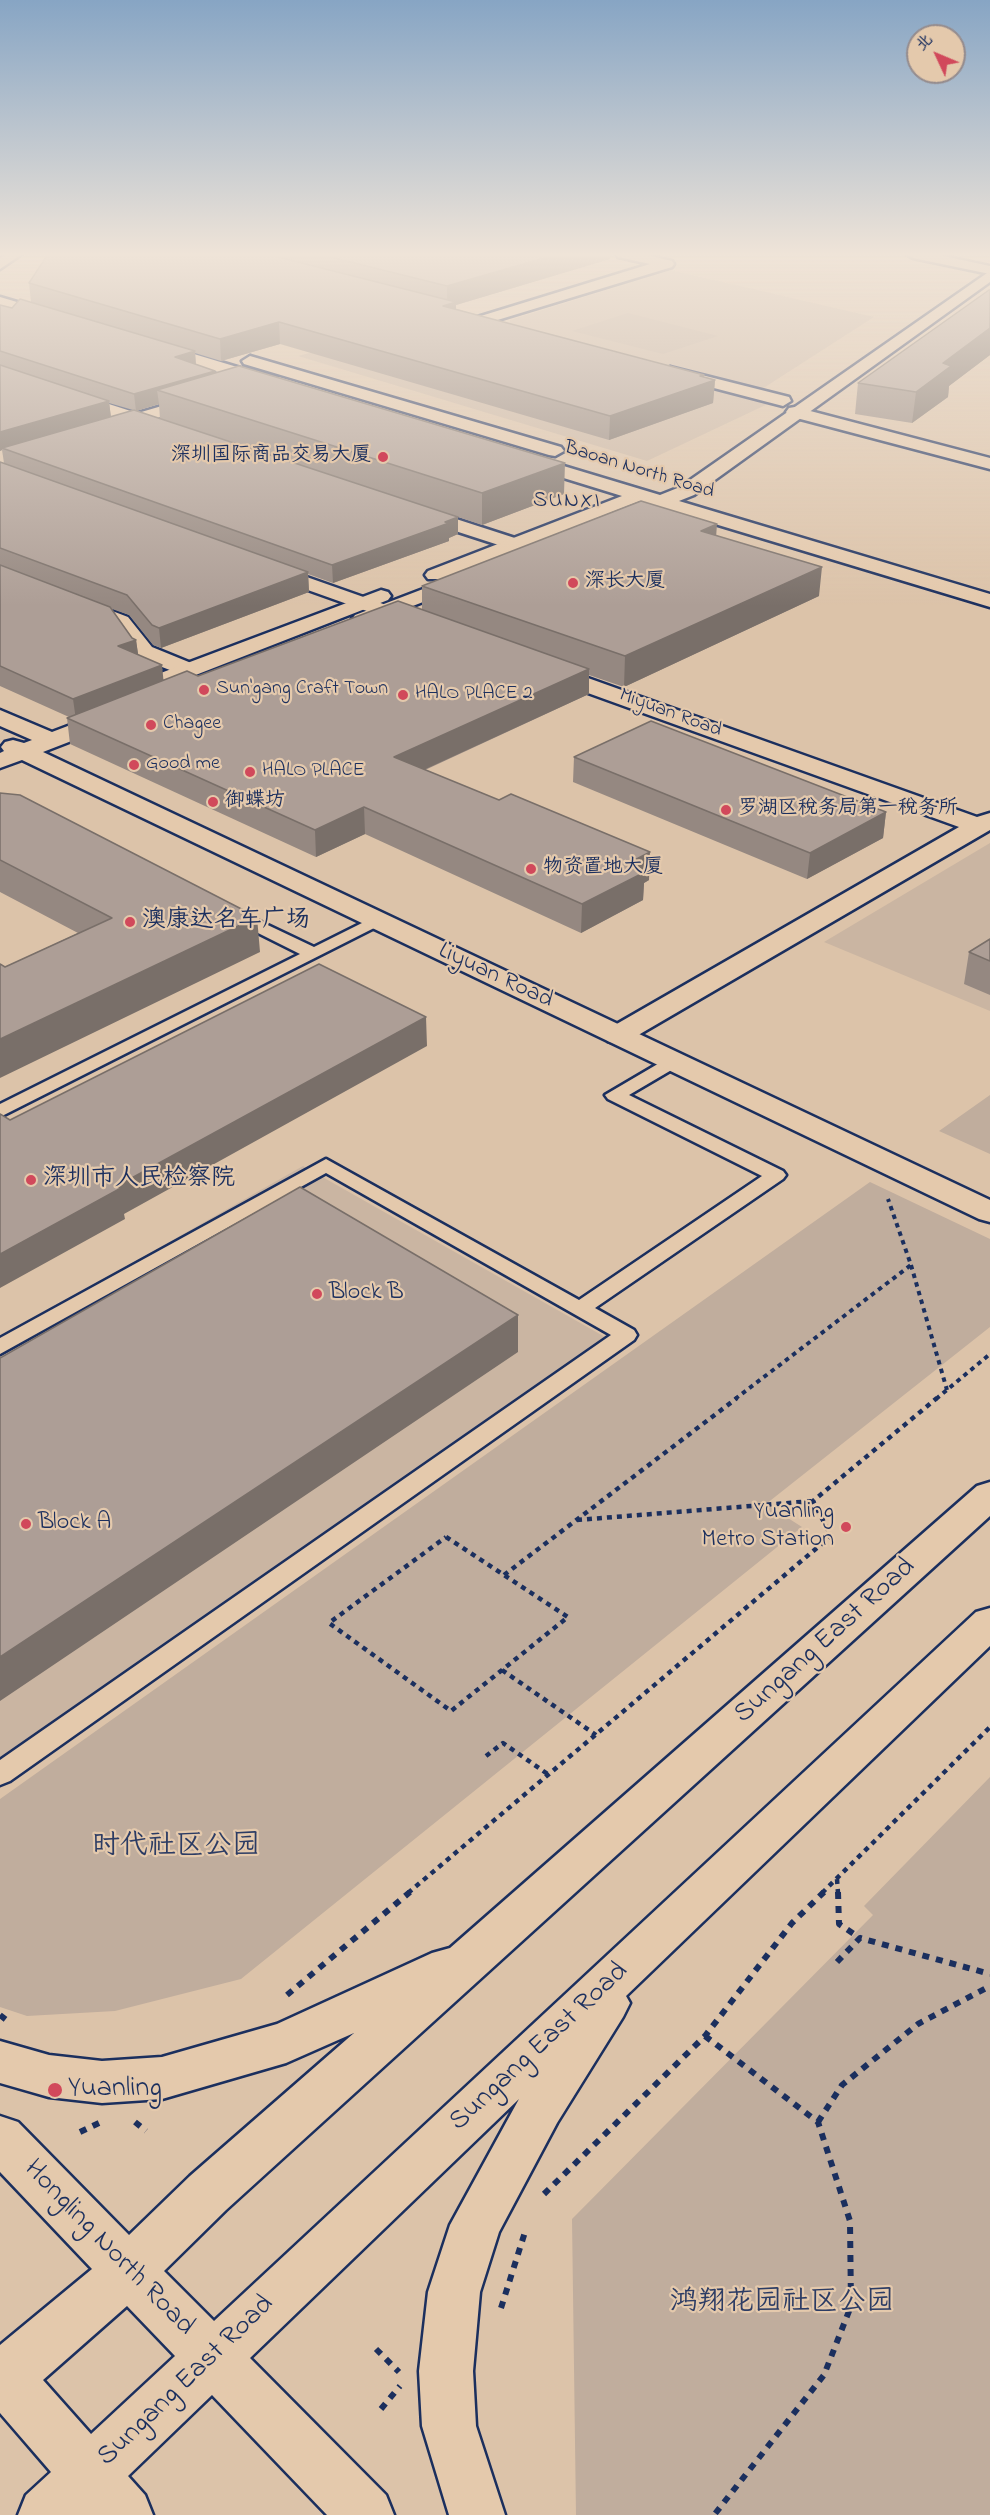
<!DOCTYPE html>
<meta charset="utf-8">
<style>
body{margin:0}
#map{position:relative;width:990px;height:2515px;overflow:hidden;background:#dcc3a9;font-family:"Indie Flower","LXGW WenKai TC",sans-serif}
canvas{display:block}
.north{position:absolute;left:906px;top:24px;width:60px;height:60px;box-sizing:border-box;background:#e4c9ac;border:2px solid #948b8d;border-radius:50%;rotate:314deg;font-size:16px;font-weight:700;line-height:24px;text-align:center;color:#1b2f5e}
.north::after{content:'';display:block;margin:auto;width:21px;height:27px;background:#d1495b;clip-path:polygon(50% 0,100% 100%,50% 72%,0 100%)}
</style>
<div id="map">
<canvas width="990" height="2515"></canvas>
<div class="north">北</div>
</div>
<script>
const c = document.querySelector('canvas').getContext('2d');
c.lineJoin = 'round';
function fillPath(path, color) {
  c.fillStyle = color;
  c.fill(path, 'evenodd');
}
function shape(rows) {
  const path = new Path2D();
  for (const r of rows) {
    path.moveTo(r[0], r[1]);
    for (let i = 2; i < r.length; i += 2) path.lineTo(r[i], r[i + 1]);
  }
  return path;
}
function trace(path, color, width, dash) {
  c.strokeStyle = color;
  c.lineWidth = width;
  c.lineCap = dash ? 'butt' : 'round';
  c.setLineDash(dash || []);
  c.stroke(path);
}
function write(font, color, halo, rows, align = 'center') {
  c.font = font + ' "Indie Flower","LXGW WenKai TC",sans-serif';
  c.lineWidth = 4.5;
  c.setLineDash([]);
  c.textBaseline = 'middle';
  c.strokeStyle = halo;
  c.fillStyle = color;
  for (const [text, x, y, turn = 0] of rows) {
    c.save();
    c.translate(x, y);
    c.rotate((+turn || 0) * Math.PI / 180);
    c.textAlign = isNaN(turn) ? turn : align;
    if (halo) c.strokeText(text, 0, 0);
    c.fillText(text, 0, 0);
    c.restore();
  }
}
fillPath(shape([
 [671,270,874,317,762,389,510,324,510,320],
 [462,322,772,402,647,461,298,356,360,339],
 [990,843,990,1011,824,942],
 [303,1166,605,1337,0,1763,0,1338]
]), '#cab5a2');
fillPath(shape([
 [628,313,718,336,663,354,572,331],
 [990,1095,990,1154,939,1131],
 [870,1182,990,1239,990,1327,766,1504,802,1527,241,1979,115,2011,27,2016,0,2007,0,1799],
 [990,1777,990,2515,576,2515,572,2219,873,1915,864,1906]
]), '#c0ad9d');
const service = shape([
 [234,909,314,947,372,918,378,917,386,922,0,1117,0,1104,300,954,228,918,226,914,234,909],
 [673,1055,682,1061,680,1065,629,1095,783,1171,786,1175,783,1179,595,1308,634,1330,637,1335,634,1340,10,1781,0,1785,0,1760,611,1335,326,1173,0,1354,0,1338,326,1159,579,1300,762,1176,608,1099,605,1095,673,1055]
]);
const minor = shape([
 [616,254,642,254,672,261,674,264,672,267,481,325,476,327,468,322,471,319,650,264,618,257,616,254],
 [670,367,789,397,791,401,783,406,664,375,662,372,670,367],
 [0,369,168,423,171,427,168,431,156,431,0,379,0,369],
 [795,407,990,458,990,469,789,416,786,412,789,408,795,407],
 [416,506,521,540,524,544,514,550,409,516,407,512,416,506],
 [267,563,423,618,427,622,423,626,416,628,409,626,260,573,257,569,260,565,267,563],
 [0,568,128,617,152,647,196,665,199,670,196,675,188,677,136,657,114,625,0,581,0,568],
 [546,663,977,817,990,813,990,830,628,1041,618,1044,608,1041,604,1035,608,1029,959,827,538,675,535,670,538,665,546,663]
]);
const tertiary = shape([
 [990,271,990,282,694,495,679,501,990,594,990,607,662,508,613,527,603,521,606,517,643,502,640,501,442,579,428,579,425,575,428,571,622,496,515,463,512,459,515,455,527,455,660,495,680,487,990,271],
 [0,297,61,315,64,318,56,323,0,306,0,297],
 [154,342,277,379,279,383,271,388,265,387,148,350,146,347,148,344,154,342],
 [250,356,561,447,564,451,555,456,549,455,244,364,242,361,250,356],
 [203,394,209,395,211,399,209,403,106,433,97,428,100,424,203,394],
 [465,573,472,575,475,579,472,583,369,623,362,625,355,623,352,619,355,615,465,573],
 [381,590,388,592,391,596,388,600,129,701,113,701,110,696,113,691,381,590],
 [0,710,52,732,102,713,118,713,121,718,118,723,43,752,990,1200,990,1222,979,1219,22,760,0,768,0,753,4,751,1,747,5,742,13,740,24,743,32,740,0,726,0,710]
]);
const secondary = shape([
 [6,254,22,254,0,269,0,258,6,254],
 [906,254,934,254,990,266,990,274,913,258,906,254]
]);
const primary = shape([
 [990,1482,990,1516,226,2210,164,2271,214,2321,976,1612,990,1608,990,1646,626,1996,630,2003,623,2017,557,2123,499,2232,480,2292,473,2371,476,2426,505,2515,449,2515,422,2426,419,2371,428,2292,450,2225,519,2099,250,2358,386,2495,394,2515,327,2515,212,2395,128,2476,145,2495,153,2515,18,2515,26,2495,51,2472,0,2413,0,2345,92,2269,0,2172,0,2116,18,2122,129,2235,190,2176,354,2033,286,2063,162,2099,102,2103,49,2097,0,2083,0,2041,49,2055,102,2061,162,2057,277,2024,432,1953,450,1948,977,1486,990,1482],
 [127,2306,175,2356,91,2434,43,2380,127,2306]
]);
trace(service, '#1b2f5e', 5);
trace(minor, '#1b2f5e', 5);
trace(tertiary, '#1b2f5e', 5);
trace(secondary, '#1b2f5e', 5);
trace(primary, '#1b2f5e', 5);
trace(shape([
 [911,1265,947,1390],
 [735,1399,911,1265,888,1199],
 [936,1399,990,1354]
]), '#1b2f5e', 4, [4.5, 4.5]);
trace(shape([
 [577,1520,813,1501],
 [446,1537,568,1617,451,1711,329,1623,446,1537],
 [504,1575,737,1398],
 [502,1670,596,1735],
 [486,1756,503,1743,549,1775],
 [837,1879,838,1893],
 [408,1893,831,1536,813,1501,937,1398],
 [822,1893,990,1727]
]), '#1b2f5e', 4.5, [5, 5]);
trace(shape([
 [838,1892,839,1924,860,1938],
 [837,1962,860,1938,990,1974],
 [287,1995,410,1892],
 [0,2015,9,2022],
 [705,2036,818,2122,850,2221,851,2306,824,2375,714,2515],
 [135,2122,146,2131],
 [818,2122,842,2085,918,2024,990,1986],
 [80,2132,99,2123],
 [544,2194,705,2036,792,1923,824,1892],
 [501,2308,525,2232],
 [376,2349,399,2372],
 [381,2409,400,2386]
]), '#1b2f5e', 6, [7, 7]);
fillPath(service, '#e4c9ac');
fillPath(minor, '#e4c9ac');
fillPath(tertiary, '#e4c9ac');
fillPath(secondary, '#e4c9ac');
fillPath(primary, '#e4c9ac');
fillPath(shape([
 [48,254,610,254,610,259,456,305,456,309,715,380,713,403,609,440,280,344,221,361,195,353,196,364,215,373,564,494,482,525,458,517,458,534,449,538,449,541,333,583,308,574,309,592,161,648,153,645,129,615,112,609,132,638,136,640,138,655,164,680,198,676,422,609,422,586,716,535,819,596,624,687,589,675,589,694,425,770,649,880,644,883,643,900,581,933,365,834,316,857,70,744,67,718,69,717,0,686,0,462,4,463,2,450,0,451,0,305,12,308,31,302,29,283],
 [109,403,133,410,111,417],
 [159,404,160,419,136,411],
 [990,290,990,355,949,386,948,397,912,423,855,414,858,383],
 [574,757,886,812,883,838,807,879,573,782],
 [0,793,260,952,5,967,78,933,0,892],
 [990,939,990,995,964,984,969,952]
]), '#958881');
fillPath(shape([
 [558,254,610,254,610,259,456,305,456,324,443,306,447,305,447,286],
 [279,322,280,344,221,361,220,339],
 [990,328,990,355,949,386,948,397,912,423,916,392,943,363],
 [195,351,196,368,175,357],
 [215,371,216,388,157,390,159,404,136,411,134,394],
 [704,375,704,384,715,380,713,403,609,440,610,416],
 [109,401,111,418,2,448,2,450,0,451,0,432],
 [565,463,564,494,482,525,482,493],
 [458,517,458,534,449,538,449,541,333,583,332,565],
 [717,524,715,552,701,531],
 [822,567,819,596,624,687,625,656],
 [308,572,309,592,161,648,159,628],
 [136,640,139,660,118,646],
 [162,665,164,686,76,720,73,699],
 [589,669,589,694,395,783,394,757],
 [364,807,365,834,316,857,315,830],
 [886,812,883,838,807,879,810,853],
 [650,852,649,880,644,883,643,900,581,933,582,904,627,864],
 [257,917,260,952,0,1078,0,1039],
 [426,1017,427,1046,124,1214,125,1219,0,1288,0,1254,117,1186],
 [518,1315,518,1352,0,1701,0,1657]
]), '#796f69');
const building = shape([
 [48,254,266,254,456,302,443,306,704,375,700,376,715,380,610,416,279,322,220,339,29,283,48,254],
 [318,254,558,254,447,286,318,254],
 [989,290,990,290,990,328,943,363,951,366,916,392,858,383,989,290],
 [20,299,195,351,175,357,215,371,134,394,0,351,0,305,12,308,20,299],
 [0,365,109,401,0,432,0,365],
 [239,366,565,463,482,493,157,390,239,366],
 [134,410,458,517,445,522,449,523,332,565,2,448,134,410],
 [0,462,308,572,159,628,152,625,127,595,0,548,0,462],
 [641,501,717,524,701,531,822,567,625,656,422,586,641,501],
 [0,565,110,607,132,638,136,640,118,646,162,665,73,699,0,666,0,565],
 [398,601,589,669,394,757,499,800,511,794,650,852,627,864,645,872,582,904,364,807,315,830,67,718,187,671,198,676,398,601],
 [651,721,886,812,810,853,574,757,651,721],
 [0,793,20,795,257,917,0,1039,0,964,5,967,112,918,0,860,0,793],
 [990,939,990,961,969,952,990,939],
 [319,964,426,1017,117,1186,121,1188,0,1254,0,1114,10,1120,319,964],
 [300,1187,518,1315,0,1657,0,1358,300,1187]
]);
fillPath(building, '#ad9e96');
trace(building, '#796f69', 1.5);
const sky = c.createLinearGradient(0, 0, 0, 606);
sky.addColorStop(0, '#87a5c4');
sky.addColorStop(0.42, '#efe4d8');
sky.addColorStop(1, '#efe4d800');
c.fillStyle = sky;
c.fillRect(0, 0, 990, 606);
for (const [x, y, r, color] of [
 [383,457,6,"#d1495b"],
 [573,583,6,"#d1495b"],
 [204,690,6,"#d1495b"],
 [403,695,6,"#d1495b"],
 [151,725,6,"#d1495b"],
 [134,765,6,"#d1495b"],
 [250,772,6,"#d1495b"],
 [213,802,6,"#d1495b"],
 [726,810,6,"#d1495b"],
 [531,869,6,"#d1495b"],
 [130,922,6,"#d1495b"],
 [31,1180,6,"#d1495b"],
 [317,1294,6,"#d1495b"],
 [26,1524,6,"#d1495b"],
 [846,1527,6,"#d1495b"],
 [55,2090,8,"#d1495b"]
]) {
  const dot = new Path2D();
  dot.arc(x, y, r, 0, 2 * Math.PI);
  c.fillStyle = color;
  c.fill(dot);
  trace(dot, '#e4c9ac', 2);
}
write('20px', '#1b2f5e', '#e4c9ac', [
 ["深圳国际商品交易大厦",371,457,"right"],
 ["深长大厦",585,583],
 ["Sun'gang Craft Town",216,690],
 ["HALO PLACE 2",415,695],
 ["Chagee",163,725],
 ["Good me",146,765],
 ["HALO PLACE",262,772],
 ["御蝶坊",225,802],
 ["罗湖区税务局第一税务所",738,810],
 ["物资置地大厦",543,869]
], 'left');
write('20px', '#1b2f5e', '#e4c9ac', [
 ["Baoan North Road",639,471,17],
 ["Miyuan Road",670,714,20]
]);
c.letterSpacing = '1.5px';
write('22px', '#1b2f5e', '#e4c9ac', [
 ["SUNXI",567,502]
]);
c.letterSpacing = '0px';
write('24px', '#1b2f5e', '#e4c9ac', [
 ["澳康达名车广场",142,922],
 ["深圳市人民检察院",43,1180],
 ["Block B",329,1294],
 ["Yuanling",834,1513,"right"],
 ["Metro Station",834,1541,"right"],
 ["Block A",38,1524]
], 'left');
write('24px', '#1b2f5e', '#e4c9ac', [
 ["Liyuan Road",495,977,25]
]);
write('28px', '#1b2f5e', '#e4c9ac', [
 ["Sungang East Road",826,1642,-42],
 ["Sungang East Road",540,2048,-43],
 ["Hongling North Road",108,2249,46],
 ["Sungang East Road",187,2382,-44]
]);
write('28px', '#2c3c64', '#e4c9ac', [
 ["时代社区公园",176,1848],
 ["鸿翔花园社区公园",782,2304]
]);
write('28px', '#1b2f5e', '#e4c9ac', [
 ["Yuanling",68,2090]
], 'left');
</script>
